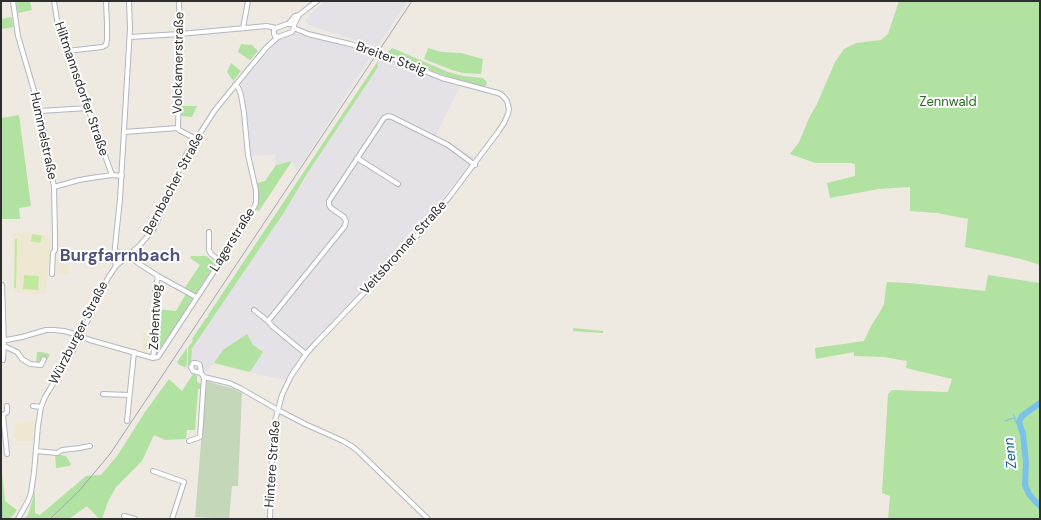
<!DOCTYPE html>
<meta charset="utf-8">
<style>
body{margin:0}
#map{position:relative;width:1041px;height:520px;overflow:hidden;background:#eeeae1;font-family:"DM Sans",sans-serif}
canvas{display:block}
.frame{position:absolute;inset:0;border:2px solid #2e2e2e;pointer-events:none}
</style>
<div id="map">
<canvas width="1041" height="520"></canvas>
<div class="frame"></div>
</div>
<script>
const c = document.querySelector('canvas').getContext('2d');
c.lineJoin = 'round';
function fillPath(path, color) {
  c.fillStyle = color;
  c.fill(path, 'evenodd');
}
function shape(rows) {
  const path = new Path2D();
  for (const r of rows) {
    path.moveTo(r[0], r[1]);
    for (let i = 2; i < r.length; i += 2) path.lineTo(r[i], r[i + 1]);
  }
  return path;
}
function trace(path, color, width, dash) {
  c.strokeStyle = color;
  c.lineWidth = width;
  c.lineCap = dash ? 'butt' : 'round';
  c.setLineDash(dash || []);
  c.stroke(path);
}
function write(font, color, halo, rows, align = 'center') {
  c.font = font + ' "DM Sans",sans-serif';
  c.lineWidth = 4;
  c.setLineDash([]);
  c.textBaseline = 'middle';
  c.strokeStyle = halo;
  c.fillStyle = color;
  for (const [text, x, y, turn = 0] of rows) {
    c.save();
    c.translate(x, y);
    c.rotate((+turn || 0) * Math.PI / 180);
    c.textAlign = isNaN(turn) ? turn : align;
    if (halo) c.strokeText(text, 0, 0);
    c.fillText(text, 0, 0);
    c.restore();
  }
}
fillPath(shape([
 [324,1,408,1,377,47,308,25,305,20],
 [294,33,345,46,372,55,297,171,292,161,276,165,275,155,251,156,245,101,241,84,279,39],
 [379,57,460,87,436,135,451,143,471,156,475,157,452,187,420,226,380,272,303,353,285,380,244,371,214,363,205,374,184,368,183,358,193,347,285,211,306,176,378,67]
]), '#e4e1e7');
fillPath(shape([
 [23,232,51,236,46,294,13,292,13,234],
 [61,251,65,251,66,256,65,256,65,258,67,259,70,275,56,274,58,255],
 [142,334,154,334,152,354,142,352,143,339,141,339],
 [35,421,33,441,15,441,14,423]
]), '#eee8d2');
fillPath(shape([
 [25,1,30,1,32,10,18,13,16,2],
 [899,1,1040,1,1040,265,1021,259,965,247,968,219,937,213,910,211,910,187,879,189,830,198,827,183,855,176,855,165,852,163,815,163,790,154,799,142,809,118,817,104,835,62,844,49,856,43,881,40,888,34],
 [12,17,13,27,2,29,1,19],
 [241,44,252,45,258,51,250,60,238,52],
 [392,48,448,72,463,76,483,78,486,81,487,84,484,87,458,80,432,71,387,53],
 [428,48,442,52,461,53,483,59,481,74,463,73,452,70,424,59],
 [378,61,378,67,305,177,285,211,191,350,192,350,191,362,188,367,188,347,193,341,192,339,206,318,207,318,209,315,208,315],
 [231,63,241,71,233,81,227,72],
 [181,106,197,106,192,117,180,116],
 [19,115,31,206,19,208,20,219,1,219,1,118],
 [292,161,259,211,255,209,258,200,257,183,265,181,276,165],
 [191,256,207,256,215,264,195,295,184,289,200,265,190,258],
 [988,275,1040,283,1040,519,888,519,890,496,882,493,888,394,892,390,948,392,952,379,906,368,907,361,884,357,854,356,854,352,816,359,815,348,864,341,871,326,880,312,884,304,886,287,887,282,909,283,985,291],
 [186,294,193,298,159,351,157,352,156,351,157,338,157,309,176,311],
 [573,328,603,331,603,333,573,331],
 [247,334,253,345,263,352,250,372,214,363,223,350],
 [187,348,187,365,185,367,179,365,177,362],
 [37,352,41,352,50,354,47,360,44,359,42,364,36,364],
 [193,374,197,376,197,382,201,384,201,389,198,389,195,430,187,430,186,439,165,440,154,435,142,461,116,487,108,502,102,519,99,519,87,506,69,519,24,519,28,515,35,491,35,513,40,515,86,476,101,475,117,456,145,412,169,379,182,391],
 [55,454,66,456,71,464,69,466,56,468],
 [1,463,5,501,17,510,10,519,1,519]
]), '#b1e2a1');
fillPath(shape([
 [206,381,234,389,242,393,238,486,232,486,229,519,195,517]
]), '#c5d7b9');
fillPath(shape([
 [32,234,42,236,40,243,31,241],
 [15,239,17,239,16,288,14,288],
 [24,275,39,276,38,290,23,289]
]), '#c1e89d');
fillPath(shape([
 [116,247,128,253,118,261,116,259]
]), '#dedcd8');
trace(shape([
 [1013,414,1015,418],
 [1005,421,1010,419,1015,418,1015,422,1019,422],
 [1,472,2,519]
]), '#7ac2ea', 1);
trace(shape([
 [1040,403,1022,416,1019,422,1023,434,1026,462,1025,485,1029,494,1033,499,1040,506]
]), '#7ac2ea', 6);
const minor = shape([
 [13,1,18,36,40,111,46,140,54,187,55,236,55,250,53,253,52,274],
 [54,1,57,20,60,30,112,175],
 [179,1,180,51,178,128,179,130,196,139],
 [289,23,295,16,299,15],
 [287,24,291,24,294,25,294,28,292,32,278,37,275,36,274,34,274,30,276,28,287,24],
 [294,25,299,15,317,1],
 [243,28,248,1],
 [294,28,308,34,350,44,368,50],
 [130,37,180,34,267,26,276,28],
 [67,51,102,47,106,45,107,40,107,24,106,1],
 [40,111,88,108],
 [124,132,178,128],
 [357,158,398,184],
 [54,187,79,180,91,178,112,175,122,176],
 [209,232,209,250,211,254,220,261],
 [129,255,138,263,158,276,196,297],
 [116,266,114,259,115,247,120,199,130,28,129,1],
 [2,285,4,344,3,360],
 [254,310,269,322],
 [1,341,22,337,46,330,54,330,64,331,75,334,90,340,153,358,158,357,247,221,256,203,256,190,248,155,244,113,241,95,238,87,235,85],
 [4,346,17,352,22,359,30,364,41,365,44,359],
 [306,354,272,326,269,322,269,320,345,226,346,221,344,217,331,208,329,205,329,201,384,118,388,116,392,117,448,145,475,165],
 [153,358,156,335,155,291,158,276],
 [201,373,200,366,199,364,196,363,193,363,191,367,193,371,201,373,204,377,229,383,240,388,278,410,305,424,343,441,353,447,359,452,428,519],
 [103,394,129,395],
 [33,406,41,407],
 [127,421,134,352],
 [189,441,200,437,204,377],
 [36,451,57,453,62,450,80,448,84,447,90,446],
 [7,454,3,415,7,412,7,406],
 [153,471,184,482,172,519],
 [124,516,135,519],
 [18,519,28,501,31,493,34,472,38,426,41,407,45,397,73,351,108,278,116,266,140,245,152,231,158,220,178,172,186,155,215,110,266,48,278,37],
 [270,519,273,431,275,421,282,395,291,376,306,354,315,344,406,249,450,196,498,132,504,123,508,114,509,109,507,101,502,95,498,93,442,78,391,58]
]);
trace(minor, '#b4b6c0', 6);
trace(minor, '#fff', 4);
trace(shape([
 [50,519,79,491,110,454,412,1]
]), '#a4a5b7', 1);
const minorBridge = shape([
 [368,50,391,58]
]);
trace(minorBridge, '#b4b6c0', 6, []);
trace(minorBridge, '#fff', 4);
write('13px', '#2e2e2e', '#fff', [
 ["Breiter Steig",391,59,20],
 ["Volckamerstraße",179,63,-89],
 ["Hiltmannsdorfer Straße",81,89,71],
 ["Hummelstraße",43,136,78],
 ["Bernbacher Straße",174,184,-62],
 ["Lagerstraße",233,240,-58],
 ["Veitsbronner Straße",404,248,-48],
 ["Zehentweg",156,317,-87],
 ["Würzburger Straße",79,333,-63],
 ["Hintere Straße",273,464,-86]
]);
write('13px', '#276a1f', '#fff', [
 ["Zennwald",948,103]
]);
write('italic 14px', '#14609c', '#fff', [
 ["Zenn",1011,453,-96]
]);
write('bold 17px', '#4f537d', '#fff', [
 ["Burgfarrnbach",120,257]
]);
</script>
